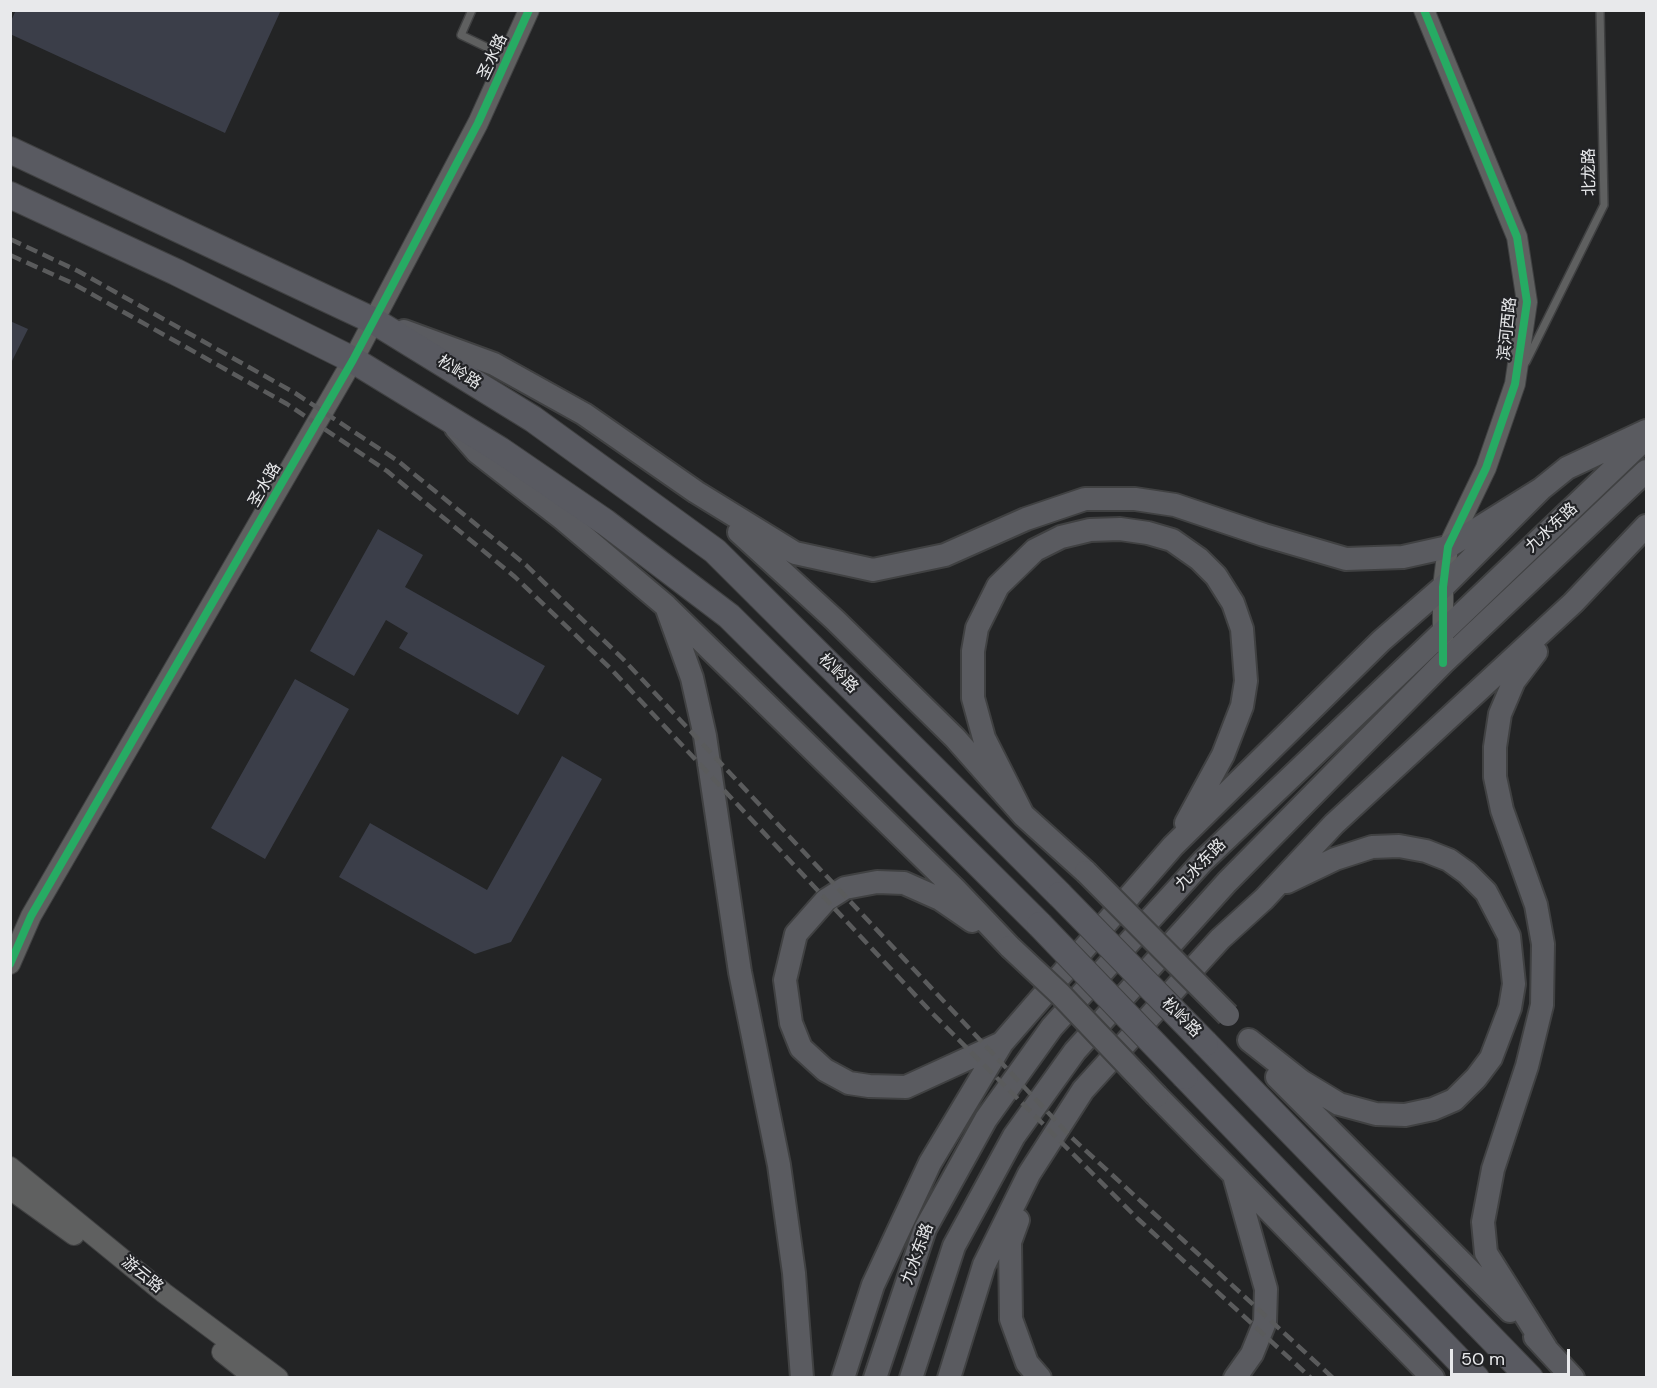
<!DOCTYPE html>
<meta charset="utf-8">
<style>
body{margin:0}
#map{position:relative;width:1657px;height:1388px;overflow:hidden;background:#232425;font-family:"DM Sans",sans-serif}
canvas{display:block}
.frame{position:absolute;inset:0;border:12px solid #e8e9eb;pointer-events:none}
.scale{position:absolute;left:1450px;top:1349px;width:120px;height:27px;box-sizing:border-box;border:3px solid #e8e9eb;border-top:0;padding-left:8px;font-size:18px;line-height:21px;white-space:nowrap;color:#e8e9eb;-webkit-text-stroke:4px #222326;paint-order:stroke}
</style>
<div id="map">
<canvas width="1657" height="1388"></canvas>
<div class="frame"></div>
<div class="scale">50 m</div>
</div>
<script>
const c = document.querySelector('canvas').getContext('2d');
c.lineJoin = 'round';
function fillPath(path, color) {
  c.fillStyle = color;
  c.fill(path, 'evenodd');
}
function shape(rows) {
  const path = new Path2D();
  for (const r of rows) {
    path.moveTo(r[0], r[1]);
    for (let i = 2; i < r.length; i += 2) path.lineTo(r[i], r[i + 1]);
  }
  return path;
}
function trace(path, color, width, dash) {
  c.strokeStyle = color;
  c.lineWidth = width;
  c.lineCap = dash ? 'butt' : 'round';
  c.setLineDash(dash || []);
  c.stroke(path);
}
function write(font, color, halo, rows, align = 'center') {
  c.font = font + ' "DM Sans","Noto Sans SC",sans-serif';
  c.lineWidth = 4.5;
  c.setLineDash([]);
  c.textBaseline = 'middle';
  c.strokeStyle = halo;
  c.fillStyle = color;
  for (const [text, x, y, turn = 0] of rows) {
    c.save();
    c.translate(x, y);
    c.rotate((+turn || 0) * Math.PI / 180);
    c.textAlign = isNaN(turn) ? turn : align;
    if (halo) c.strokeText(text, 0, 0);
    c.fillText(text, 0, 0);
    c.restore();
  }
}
fillPath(shape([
 [16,10,281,10,225,133,10,34,10,23],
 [10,321,28,329,10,365],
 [378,529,423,555,405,587,545,666,518,715,399,648,408,633,386,620,354,676,310,651],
 [295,679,349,709,265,859,211,828],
 [562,756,602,779,511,942,475,954,339,877,370,823,487,890]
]), '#3b3e49');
const lane = shape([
 [472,10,461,35,505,56],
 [1526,362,1604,205,1600,10]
]);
const secondary = shape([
 [1424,10,1517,237,1527,302,1515,384,1486,468,1448,547,1443,587,1443,643],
 [10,964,31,916,353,360,478,123,529,10],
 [10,1167,164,1293,278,1378],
 [10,1189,74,1235],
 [222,1352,255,1378]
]);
const primary = shape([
 [404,331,494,364,584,414,696,492,795,553,873,570,945,555,1026,519,1085,499,1135,499,1175,505,1264,535,1346,559,1403,557,1448,547,1541,489],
 [456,428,477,452,563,519,666,606,954,888,1010,947],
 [739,532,835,620,955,738,1023,815,1086,872],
 [666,606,692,678,705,736,740,972,779,1165,794,1273,802,1378],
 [1536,652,1514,681,1500,714,1495,747,1495,777,1502,810,1536,905,1543,944,1542,1005,1527,1066,1493,1169,1483,1222,1486,1253,1546,1348],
 [1023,815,984,738,973,698,973,651,977,628,998,586,1035,550,1061,537,1090,530,1120,529,1148,533,1172,540,1199,559,1216,576,1233,603,1242,629,1246,681,1242,706,1223,755,1186,823],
 [972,921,940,899,904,883,877,882,845,888,826,900,796,934,785,980,791,1023,801,1048,825,1070,849,1083,869,1086,906,1087,1002,1043],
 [1249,1040,1301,1081,1339,1104,1376,1114,1405,1115,1433,1109,1454,1100,1476,1078,1491,1058,1510,1008,1514,984,1509,936,1486,892,1467,873,1449,860,1426,851,1399,846,1372,847,1335,859,1287,882],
 [1277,1077,1510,1311],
 [1157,1096,1433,1378],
 [1018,1220,1010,1242,1011,1319,1027,1363,1040,1378],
 [1535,1337,1573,1378],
 [843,1378,873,1285,930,1163,1002,1043,1173,846,1381,641,1443,587,1541,489,1567,468,1646,431],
 [875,1378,925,1229,986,1119,1052,1027,1203,861,1646,438],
 [911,1378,954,1246,1014,1136,1075,1051,1227,882,1443,663,1646,471],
 [949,1378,984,1265,1029,1174,1083,1090,1220,939,1264,899,1334,824,1573,603,1646,526],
 [1235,1378,1252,1354,1265,1322,1266,1289,1235,1179]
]);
const highway = shape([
 [10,150,374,321,533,419,715,551,1060,895],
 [10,195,176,272,353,360,500,450,605,522,729,616,1040,925],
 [1205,1043,1530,1378],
 [1185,1076,1476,1378]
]);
trace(lane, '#404142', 10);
trace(secondary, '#404142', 22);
trace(primary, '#404142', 26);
trace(highway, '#404142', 28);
trace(lane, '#5f6060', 7);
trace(secondary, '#5f6060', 20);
trace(primary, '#5a5b60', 22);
trace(highway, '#595a61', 26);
trace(shape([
 [10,239,78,271,295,393,398,461,526,565,623,659,1071,1137,1333,1378],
 [10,255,72,283,287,404,387,471,515,577,611,669,932,1013,1138,1219,1311,1378]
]), '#5a5b5c', 4.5, [12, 6]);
const primaryBridge = shape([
 [1086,872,1228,1015],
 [1010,947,1060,994,1157,1096]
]);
const highwayBridge = shape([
 [1060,895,1205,1043],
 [1040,925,1185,1076]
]);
trace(primaryBridge, '#404142', 26, []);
trace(highwayBridge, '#404142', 28, []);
trace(primaryBridge, '#5a5b60', 22);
trace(highwayBridge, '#595a61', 26);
trace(shape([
 [1424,10,1517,237,1527,302,1515,384,1486,468,1448,547,1443,587,1443,663],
 [10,964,31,916,353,360,478,123,529,10]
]), '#26ab63', 8);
write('16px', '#e8e9eb', '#222326', [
 ["圣水路",493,57,-65],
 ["北龙路",1590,172,-91],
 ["滨河西路",1508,329,-84],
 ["松岭路",459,373,32],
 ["圣水路",265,485,-60],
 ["九水东路",1552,528,-43],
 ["松岭路",838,674,45],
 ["九水东路",1201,865,-46],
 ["松岭路",1181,1018,45],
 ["九水东路",918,1254,-70],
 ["游云路",142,1275,39]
]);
</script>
